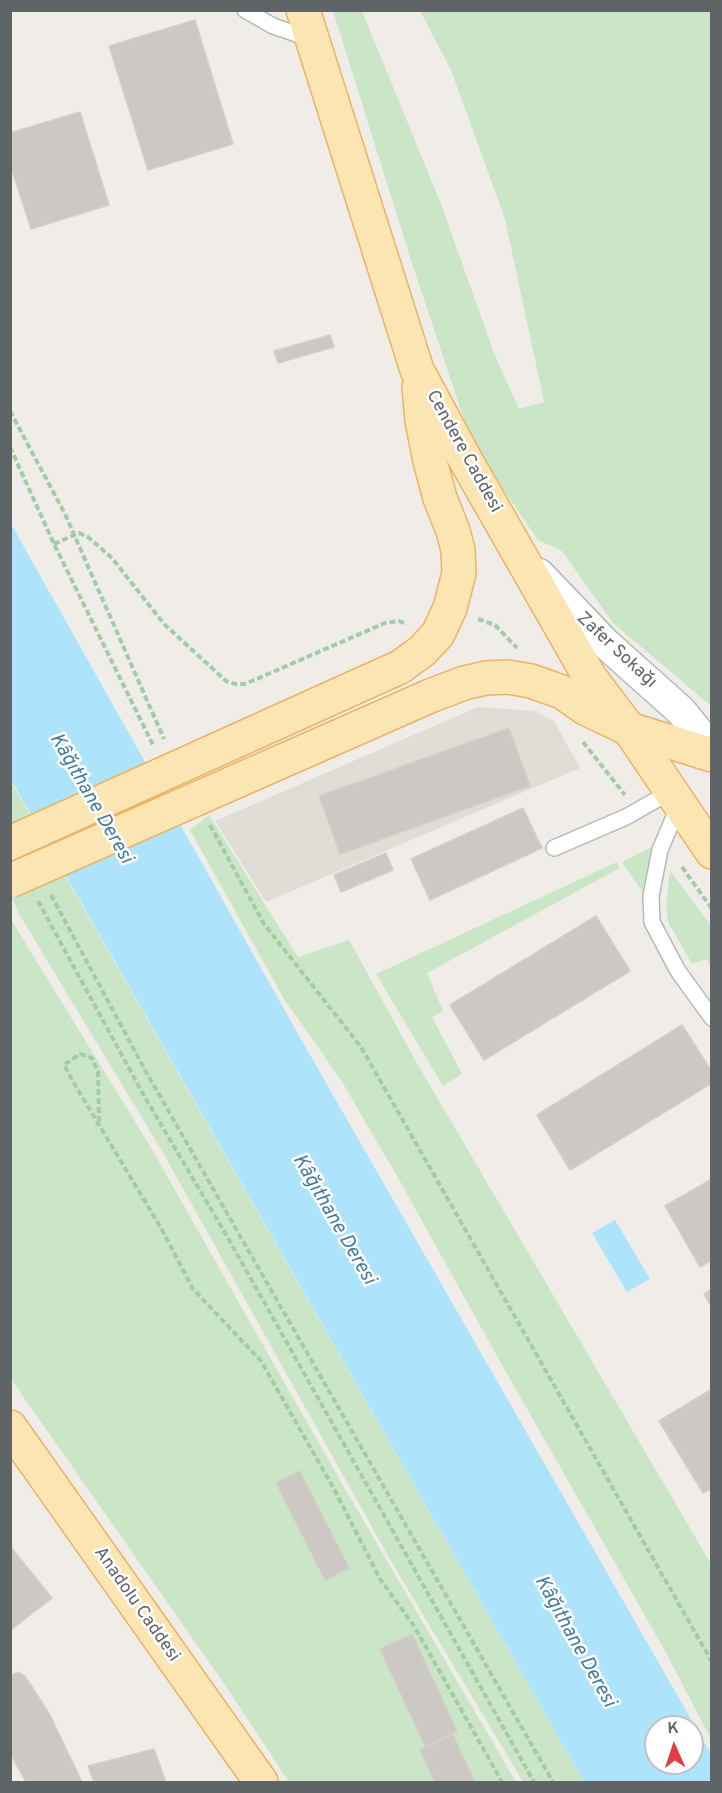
<!DOCTYPE html>
<meta charset="utf-8">
<style>
body{margin:0}
#map{position:relative;width:722px;height:1793px;overflow:hidden;background:#f0ede8;font-family:Overpass,sans-serif}
canvas{display:block}
.frame{position:absolute;inset:0;border:12px solid #5f6467;pointer-events:none}
.north{position:absolute;left:644px;top:1715px;width:60px;height:60px;box-sizing:border-box;background:#fff;border:2px solid #bfc1c2;border-radius:50%;rotate:357deg;font-size:16px;font-weight:700;line-height:24px;text-align:center;color:#5f6467}
.north::after{content:'';display:block;margin:auto;width:21px;height:27px;background:#e23c47;clip-path:polygon(50% 0,100% 100%,50% 72%,0 100%)}
</style>
<div id="map">
<canvas width="722" height="1793"></canvas>
<div class="frame"></div>
<div class="north">K</div>
</div>
<script>
const c = document.querySelector('canvas').getContext('2d');
c.lineJoin = 'round';
function fillPath(path, color) {
  c.fillStyle = color;
  c.fill(path, 'evenodd');
}
function shape(rows) {
  const path = new Path2D();
  for (const r of rows) {
    path.moveTo(r[0], r[1]);
    for (let i = 2; i < r.length; i += 2) path.lineTo(r[i], r[i + 1]);
  }
  return path;
}
function trace(path, color, width, dash) {
  c.strokeStyle = color;
  c.lineWidth = width;
  c.lineCap = dash ? 'butt' : 'round';
  c.setLineDash(dash || []);
  c.stroke(path);
}
function write(font, color, halo, rows, align = 'center') {
  c.font = font + ' Overpass,sans-serif';
  c.lineWidth = 5;
  c.setLineDash([]);
  c.textBaseline = 'middle';
  c.strokeStyle = halo;
  c.fillStyle = color;
  for (const [text, x, y, turn = 0] of rows) {
    c.save();
    c.translate(x, y);
    c.rotate((+turn || 0) * Math.PI / 180);
    c.textAlign = isNaN(turn) ? turn : align;
    if (halo) c.strokeText(text, 0, 0);
    c.fillText(text, 0, 0);
    c.restore();
  }
}
fillPath(shape([
 [478,707,534,711,554,721,580,768,266,902,215,821]
]), '#e0ddd6');
fillPath(shape([
 [333,11,362,11,441,204,494,353,519,409,544,402,505,219,451,70,420,11,711,11,711,706,613,623,562,551,538,540,472,444,410,257],
 [10,780,584,1782,523,1782,391,1561,162,1151,19,914,11,896],
 [209,815,298,957,349,940,418,1065,711,1564,711,1739,665,1651,497,1356,401,1183,341,1080,284,999,190,830],
 [655,845,642,891,622,862],
 [617,862,620,868,427,973,443,1011,432,1017,462,1074,443,1086,376,974],
 [670,870,711,926,711,966,706,959,692,964,668,922,666,906],
 [10,918,147,1141,344,1487,516,1782,289,1782,225,1685,11,1379]
]), '#cbe6c6');
fillPath(shape([
 [10,522,302,1041,711,1754,711,1782,584,1782,11,780],
 [656,1727,692,1727,692,1763,656,1763],
 [615,1220,650,1279,627,1292,592,1233]
]), '#ade4fb');
const building = shape([
 [195,20,233,144,148,170,109,46,195,20],
 [80,112,109,205,31,229,10,164,10,133,80,112],
 [330,335,334,347,278,363,274,351,330,335],
 [509,728,530,786,340,854,319,796,509,728],
 [523,808,542,848,430,900,411,859,523,808],
 [386,853,393,870,341,892,334,875,386,853],
 [596,916,630,971,484,1060,450,1005,596,916],
 [682,1025,712,1072,712,1083,570,1170,537,1115,682,1025],
 [712,1179,712,1260,700,1267,665,1206,712,1179],
 [712,1289,712,1308,704,1294,712,1289],
 [712,1389,712,1488,703,1493,659,1421,712,1389],
 [300,1471,349,1568,325,1580,276,1483,300,1471],
 [10,1546,52,1598,12,1629,10,1627,10,1546],
 [412,1634,457,1731,425,1746,380,1649,412,1634],
 [19,1672,25,1676,50,1715,82,1782,26,1782,10,1753,10,1676,19,1672],
 [453,1735,475,1782,435,1782,420,1750,453,1735],
 [154,1749,166,1782,94,1782,88,1766,154,1749]
]);
fillPath(building, '#ccc8c4');
trace(building, '#d5cec6', 1.5);
const lane = shape([
 [245,10,273,26,311,39],
 [679,805,660,850,651,896,652,922,678,971,712,1018],
 [554,848,626,817,670,792]
]);
const street = shape([
 [539,574,605,643,681,711,712,749]
]);
const primary = shape([
 [303,10,417,370,465,459,589,676,629,729,712,852],
 [400,667,422,651,438,634,450,608,459,573,458,550,453,531,440,498,430,461,422,421,419,387],
 [430,696,464,683,486,678,508,677,531,681,562,692,585,708,629,729,712,755],
 [10,1427,261,1782]
]);
trace(lane, '#b5b8bb', 18);
trace(street, '#b5b8bb', 33);
trace(primary, '#ebb366', 36);
trace(shape([
 [10,411,65,514,164,739],
 [10,447,54,544,154,747],
 [54,544,79,533,88,537,112,558,164,624,226,681,235,684,244,684,252,681,385,623,399,621,406,624],
 [478,619,495,625,517,648],
 [583,742,625,795],
 [210,825,264,924,361,1047,712,1662],
 [682,867,712,909],
 [51,895,145,1070,553,1782],
 [38,901,143,1094,228,1238,534,1782],
 [99,1122,98,1072,92,1058,80,1054,64,1065,75,1085,161,1228,193,1289,261,1361,334,1489,380,1579,414,1626,502,1782]
]), '#a2cca8', 4, [6, 3]);
trace(lane, '#fff', 15);
trace(street, '#fff', 30);
trace(primary, '#fbe5b2', 33);
const primaryBridge = shape([
 [10,843,400,667],
 [10,881,430,696]
]);
trace(primaryBridge, '#ebb366', 36, []);
trace(primaryBridge, '#fbe5b2', 33);
write('18px', '#5f6467', '#fff', [
 ["Cendere Caddesi",463,452,61],
 ["Zafer Sokağı",616,651,43],
 ["Anadolu Caddesi",136,1605,55]
]);
write('italic 20px', '#437b9c', '#fff', [
 ["Kâğıthane Deresi",90,799,60],
 ["Kâğıthane Deresi",333,1220,60],
 ["Kâğıthane Deresi",574,1642,61]
]);
</script>
